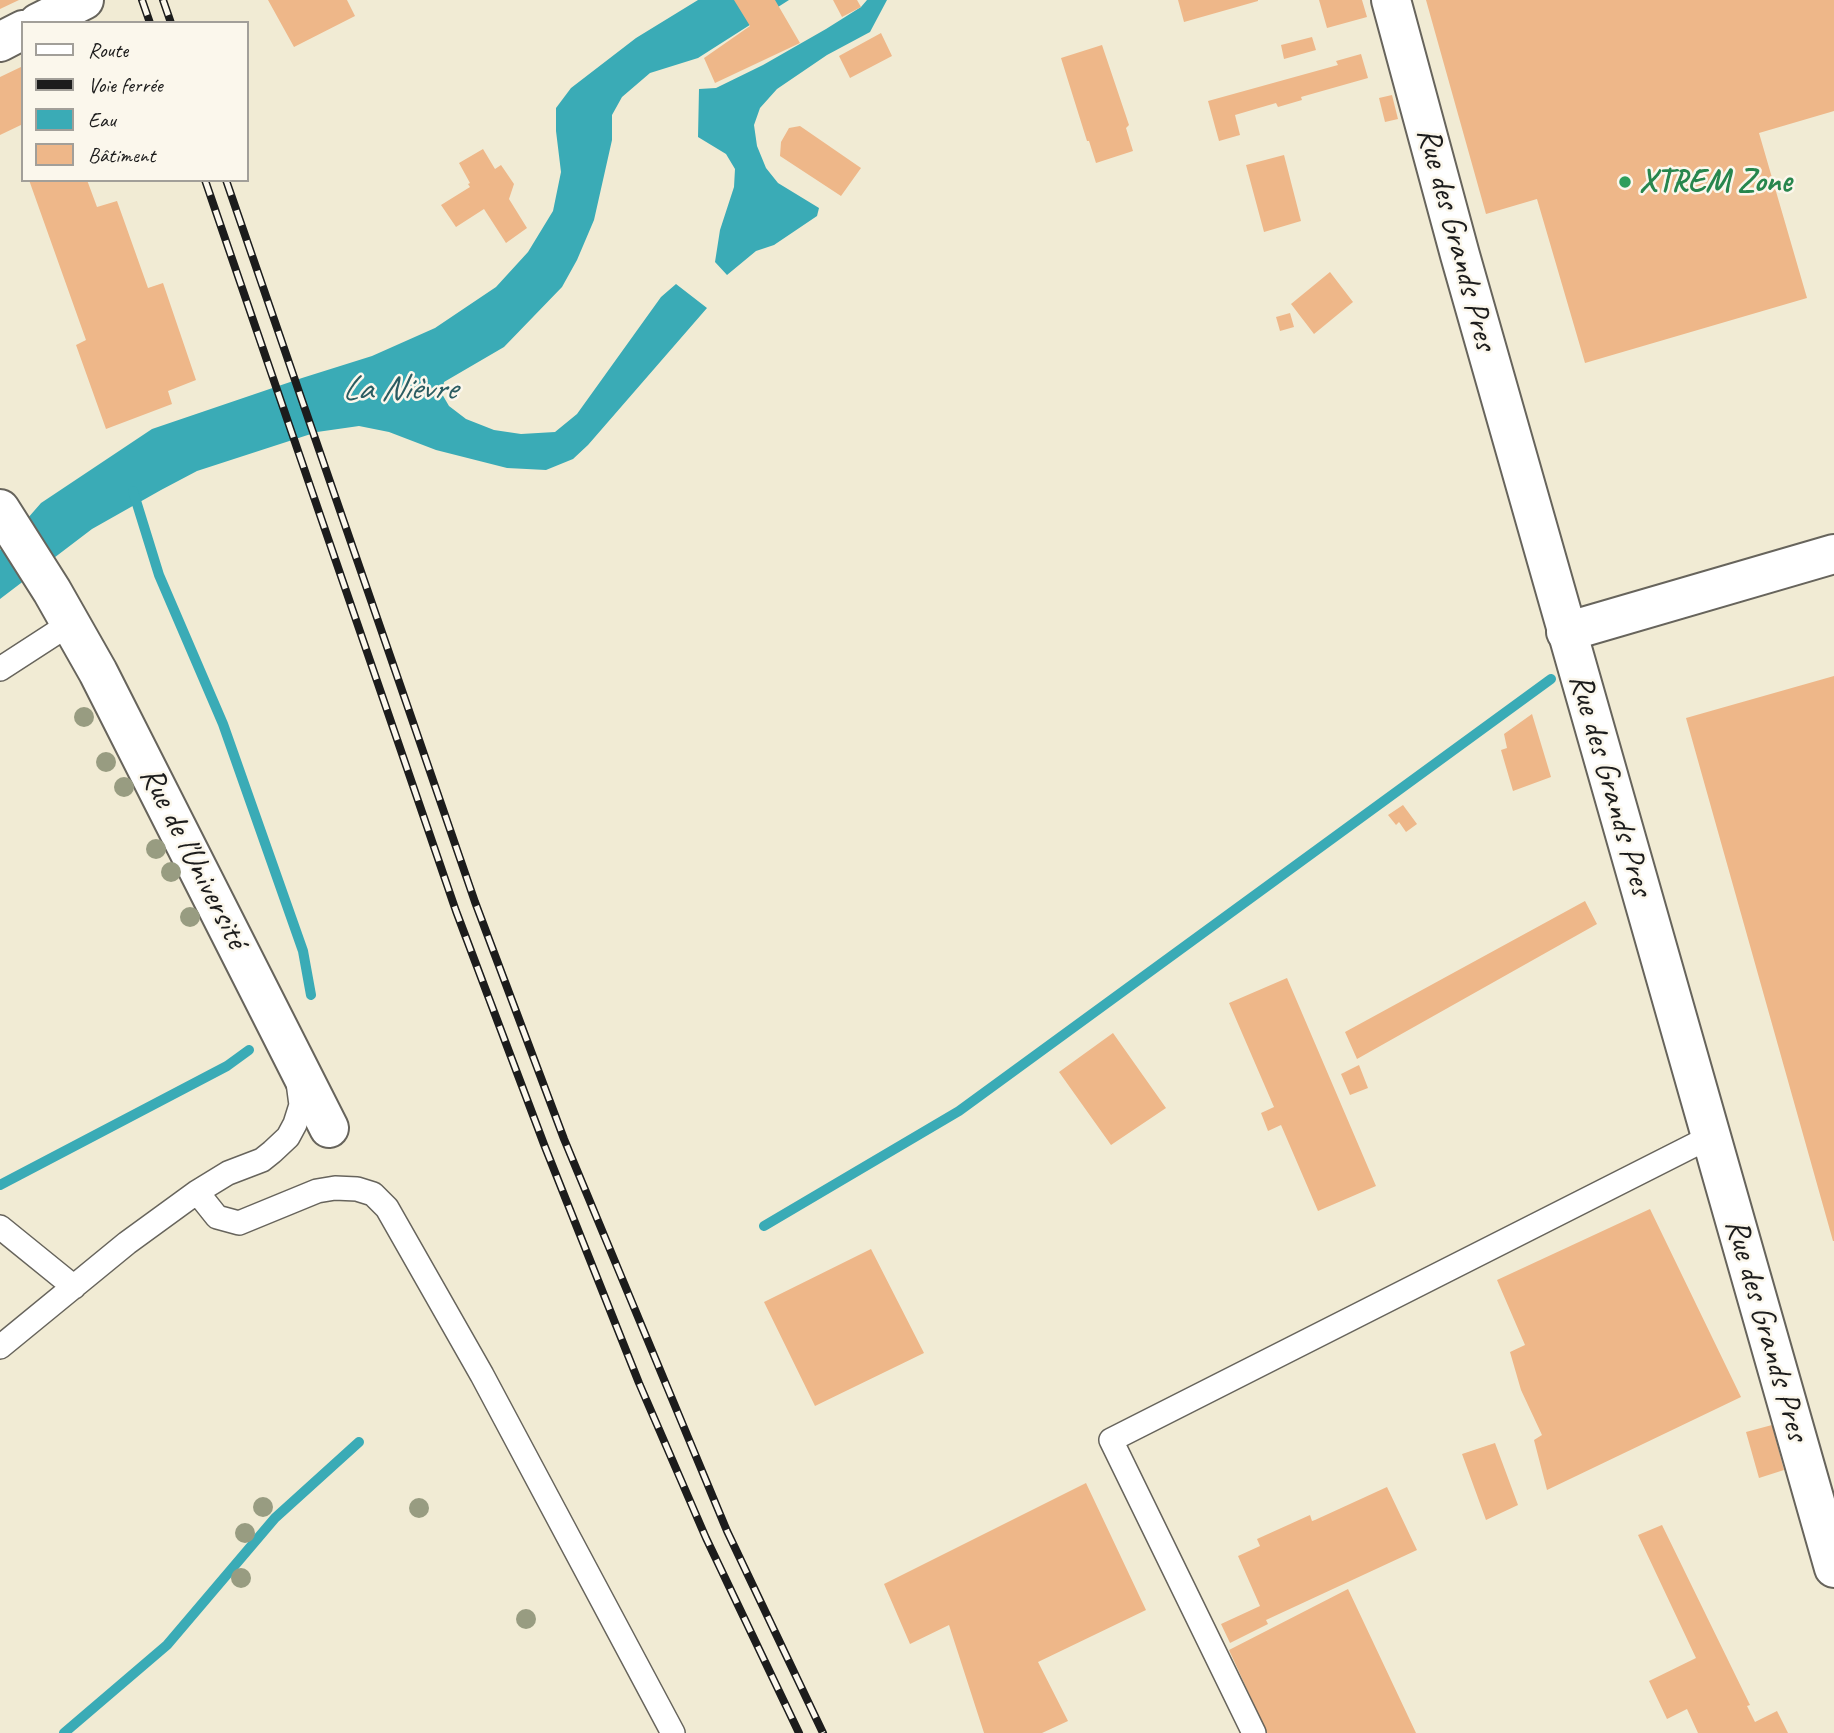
<!DOCTYPE html>
<meta charset="utf-8">
<style>
body{margin:0}
#map{position:relative;width:1834px;height:1733px;overflow:hidden;background:#f1ebd4;font-family:Caveat,sans-serif}
canvas{display:block}
.legend{position:absolute;left:21px;top:21px;width:228px;height:161px;box-sizing:border-box;background:#fbf7ec;border:2px solid #a29f99;margin:0;padding:9px 12px;list-style:none;font-size:21px;color:#1c1c1c}
.legend li{display:flex;align-items:center;gap:14px;height:35px}
.legend b{width:35px;border:2px solid #a29f99}
</style>
<div id="map">
<canvas width="1834" height="1733"></canvas>
<ul class="legend">
<li><b style="height:9px;background:#fff"></b>Route</li>
<li><b style="height:9px;background:#1c1c1c"></b>Voie ferrée</li>
<li><b style="height:19px;background:#3aabb6"></b>Eau</li>
<li><b style="height:19px;background:#eeb789"></b>Bâtiment</li>
</ul>
</div>
<script>
const c = document.querySelector('canvas').getContext('2d');
c.lineJoin = 'round';
function fillPath(path, color) {
  c.fillStyle = color;
  c.fill(path, 'evenodd');
}
function shape(rows) {
  const path = new Path2D();
  for (const r of rows) {
    path.moveTo(r[0], r[1]);
    for (let i = 2; i < r.length; i += 2) path.lineTo(r[i], r[i + 1]);
  }
  return path;
}
function trace(path, color, width, dash) {
  c.strokeStyle = color;
  c.lineWidth = width;
  c.lineCap = dash ? 'butt' : 'round';
  c.setLineDash(dash || []);
  c.stroke(path);
}
function write(font, color, halo, rows, align = 'center') {
  c.font = font + ' Caveat,sans-serif';
  c.lineWidth = 5;
  c.setLineDash([]);
  c.textBaseline = 'middle';
  c.strokeStyle = halo;
  c.fillStyle = color;
  for (const [text, x, y, turn = 0] of rows) {
    c.save();
    c.translate(x, y);
    c.rotate((+turn || 0) * Math.PI / 180);
    c.textAlign = isNaN(turn) ? turn : align;
    if (halo) c.strokeText(text, 0, 0);
    c.fillText(text, 0, 0);
    c.restore();
  }
}
fillPath(shape([
 [698,0,789,0,698,58,650,73,622,97,612,115,612,140,594,220,577,260,562,287,504,347,444,382,442,394,449,406,466,419,494,430,521,434,555,432,577,414,661,297,676,284,707,308,588,445,573,459,546,470,507,468,436,450,389,432,359,426,317,432,197,471,161,490,92,529,0,599,0,550,41,503,152,429,302,378,372,356,435,328,496,287,528,252,553,211,561,172,556,131,556,108,571,88,636,38],
 [867,0,887,0,870,32,827,55,777,89,760,108,754,125,757,146,766,168,778,183,819,208,817,216,774,245,756,251,727,275,715,262,720,230,734,187,735,169,726,154,698,137,699,89,716,88,763,65,826,29,861,7]
]), '#3aabb6');
trace(shape([
 [133,491,159,575,223,724,303,951,311,995],
 [0,1185,227,1066,249,1050],
 [764,1226,959,1111,1551,679],
 [64,1733,167,1645,275,1518,359,1442]
]), '#3aabb6', 10);
fillPath(shape([
 [0,0,19,0,0,9],
 [268,0,347,0,355,16,294,47],
 [734,0,775,0,800,43,715,83,704,58,750,26],
 [833,0,857,0,861,7,842,17],
 [1178,0,1258,0,1258,1,1184,22],
 [1319,0,1362,0,1367,17,1327,28],
 [1426,0,1834,0,1834,111,1759,133,1807,298,1585,363,1537,199,1486,214],
 [881,33,892,56,850,78,839,56],
 [1312,37,1316,50,1284,59,1281,45],
 [1102,45,1129,125,1126,128,1133,151,1096,163,1089,141,1087,141,1061,58],
 [1361,54,1368,78,1301,97,1302,100,1278,107,1276,103,1235,115,1240,135,1219,141,1208,101,1338,65,1336,61],
 [23,66,23,124,0,135,0,77],
 [1392,95,1398,119,1385,122,1379,98],
 [800,126,861,168,841,196,780,156,781,142,789,128],
 [483,149,495,169,501,165,514,184,509,199,527,228,506,243,484,209,456,227,441,205,470,187,468,184,470,183,459,163],
 [1284,155,1301,221,1264,232,1246,165],
 [29,180,87,180,97,207,117,201,148,288,163,283,196,380,168,391,172,404,106,429,76,345,86,340],
 [1330,272,1353,302,1314,334,1291,304],
 [1290,313,1294,327,1280,331,1276,317],
 [1834,676,1834,1241,1833,1241,1686,718],
 [1532,714,1551,777,1513,791,1501,750,1507,748,1504,734],
 [1403,805,1417,824,1406,832,1399,822,1396,825,1388,815],
 [1585,901,1597,924,1357,1059,1345,1032],
 [1287,978,1376,1186,1318,1211,1281,1125,1268,1131,1261,1113,1274,1107,1229,1003],
 [1113,1033,1166,1108,1111,1145,1059,1072],
 [1359,1065,1368,1088,1350,1095,1341,1074],
 [1650,1209,1741,1397,1547,1490,1534,1440,1542,1435,1521,1390,1510,1352,1525,1345,1497,1280],
 [871,1249,924,1353,815,1406,764,1302],
 [1772,1425,1784,1470,1759,1478,1746,1432],
 [1495,1443,1518,1505,1486,1520,1462,1454],
 [1086,1483,1146,1610,1038,1662,1068,1721,1042,1733,984,1733,949,1625,910,1644,884,1584],
 [1387,1487,1417,1550,1266,1620,1268,1624,1230,1643,1221,1624,1260,1606,1238,1556,1260,1546,1257,1539,1310,1515,1312,1521,1315,1520],
 [1662,1525,1750,1705,1747,1706,1755,1722,1777,1711,1788,1733,1698,1733,1687,1709,1667,1719,1649,1681,1696,1658,1638,1535],
 [1348,1589,1416,1733,1267,1733,1229,1650]
]), '#eeb789');
const service = shape([
 [0,669,71,623],
 [197,1192,217,1217,239,1223,317,1191,335,1188,357,1189,373,1194,387,1208,482,1375,673,1733],
 [0,1227,74,1287],
 [0,1347,127,1243,197,1192,228,1173,262,1160,272,1152,288,1137,295,1124,301,1105,298,1082],
 [1254,1733,1111,1440,1710,1137]
]);
const minor = shape([
 [0,509,52,591,98,672,329,1128],
 [1566,632,1834,554]
]);
const tertiary = shape([
 [1391,0,1460,255,1834,1568]
]);
const primary = shape([
 [38,23,84,0],
 [0,42,23,30]
]);
trace(service, '#67645c', 26);
trace(minor, '#67645c', 42);
trace(tertiary, '#67645c', 42);
trace(primary, '#67645c', 42);
trace(service, '#fff', 23);
trace(minor, '#fff', 38);
trace(tertiary, '#fff', 38);
trace(primary, '#fff', 38);
const rail = shape([
 [142,0,150,23],
 [163,0,171,23],
 [205,180,456,911,545,1147,639,1383,706,1538,799,1733],
 [226,180,475,902,564,1139,727,1531,823,1733]
]);
trace(rail, '#1c1c1c', 8);
trace(rail, '#fbf7ec', 5, [16]);
c.fillStyle = '#989c81';
for (const [x, y] of [
 [84,717],
 [106,762],
 [124,787],
 [156,849],
 [171,872],
 [190,917],
 [263,1507],
 [419,1508],
 [245,1533],
 [241,1578],
 [526,1619]
]) {
  c.beginPath();
  c.arc(x, y, 10, 0, 2 * Math.PI);
  c.fill();
}
for (const [x, y, r, color] of [
 [1625,182,7,"#2e9e5b"]
]) {
  const dot = new Path2D();
  dot.arc(x, y, r, 0, 2 * Math.PI);
  c.fillStyle = color;
  c.fill(dot);
  trace(dot, '#fbf7ec', 2.5);
}
write('bold 33px', '#27864d', '#fbf7ec', [
 ["XTREM Zone",1639,182]
], 'left');
write('33px', '#1c1c1c', '#fbf7ec', [
 ["Rue des Grands Pres",1456,239,75],
 ["Rue des Grands Pres",1610,785,74],
 ["Rue de l'Université",193,858,63],
 ["Rue des Grands Pres",1766,1330,74]
]);
write('italic 35px', '#2a5c61', '#fbf7ec', [
 ["La Nièvre",399,390]
]);
</script>
